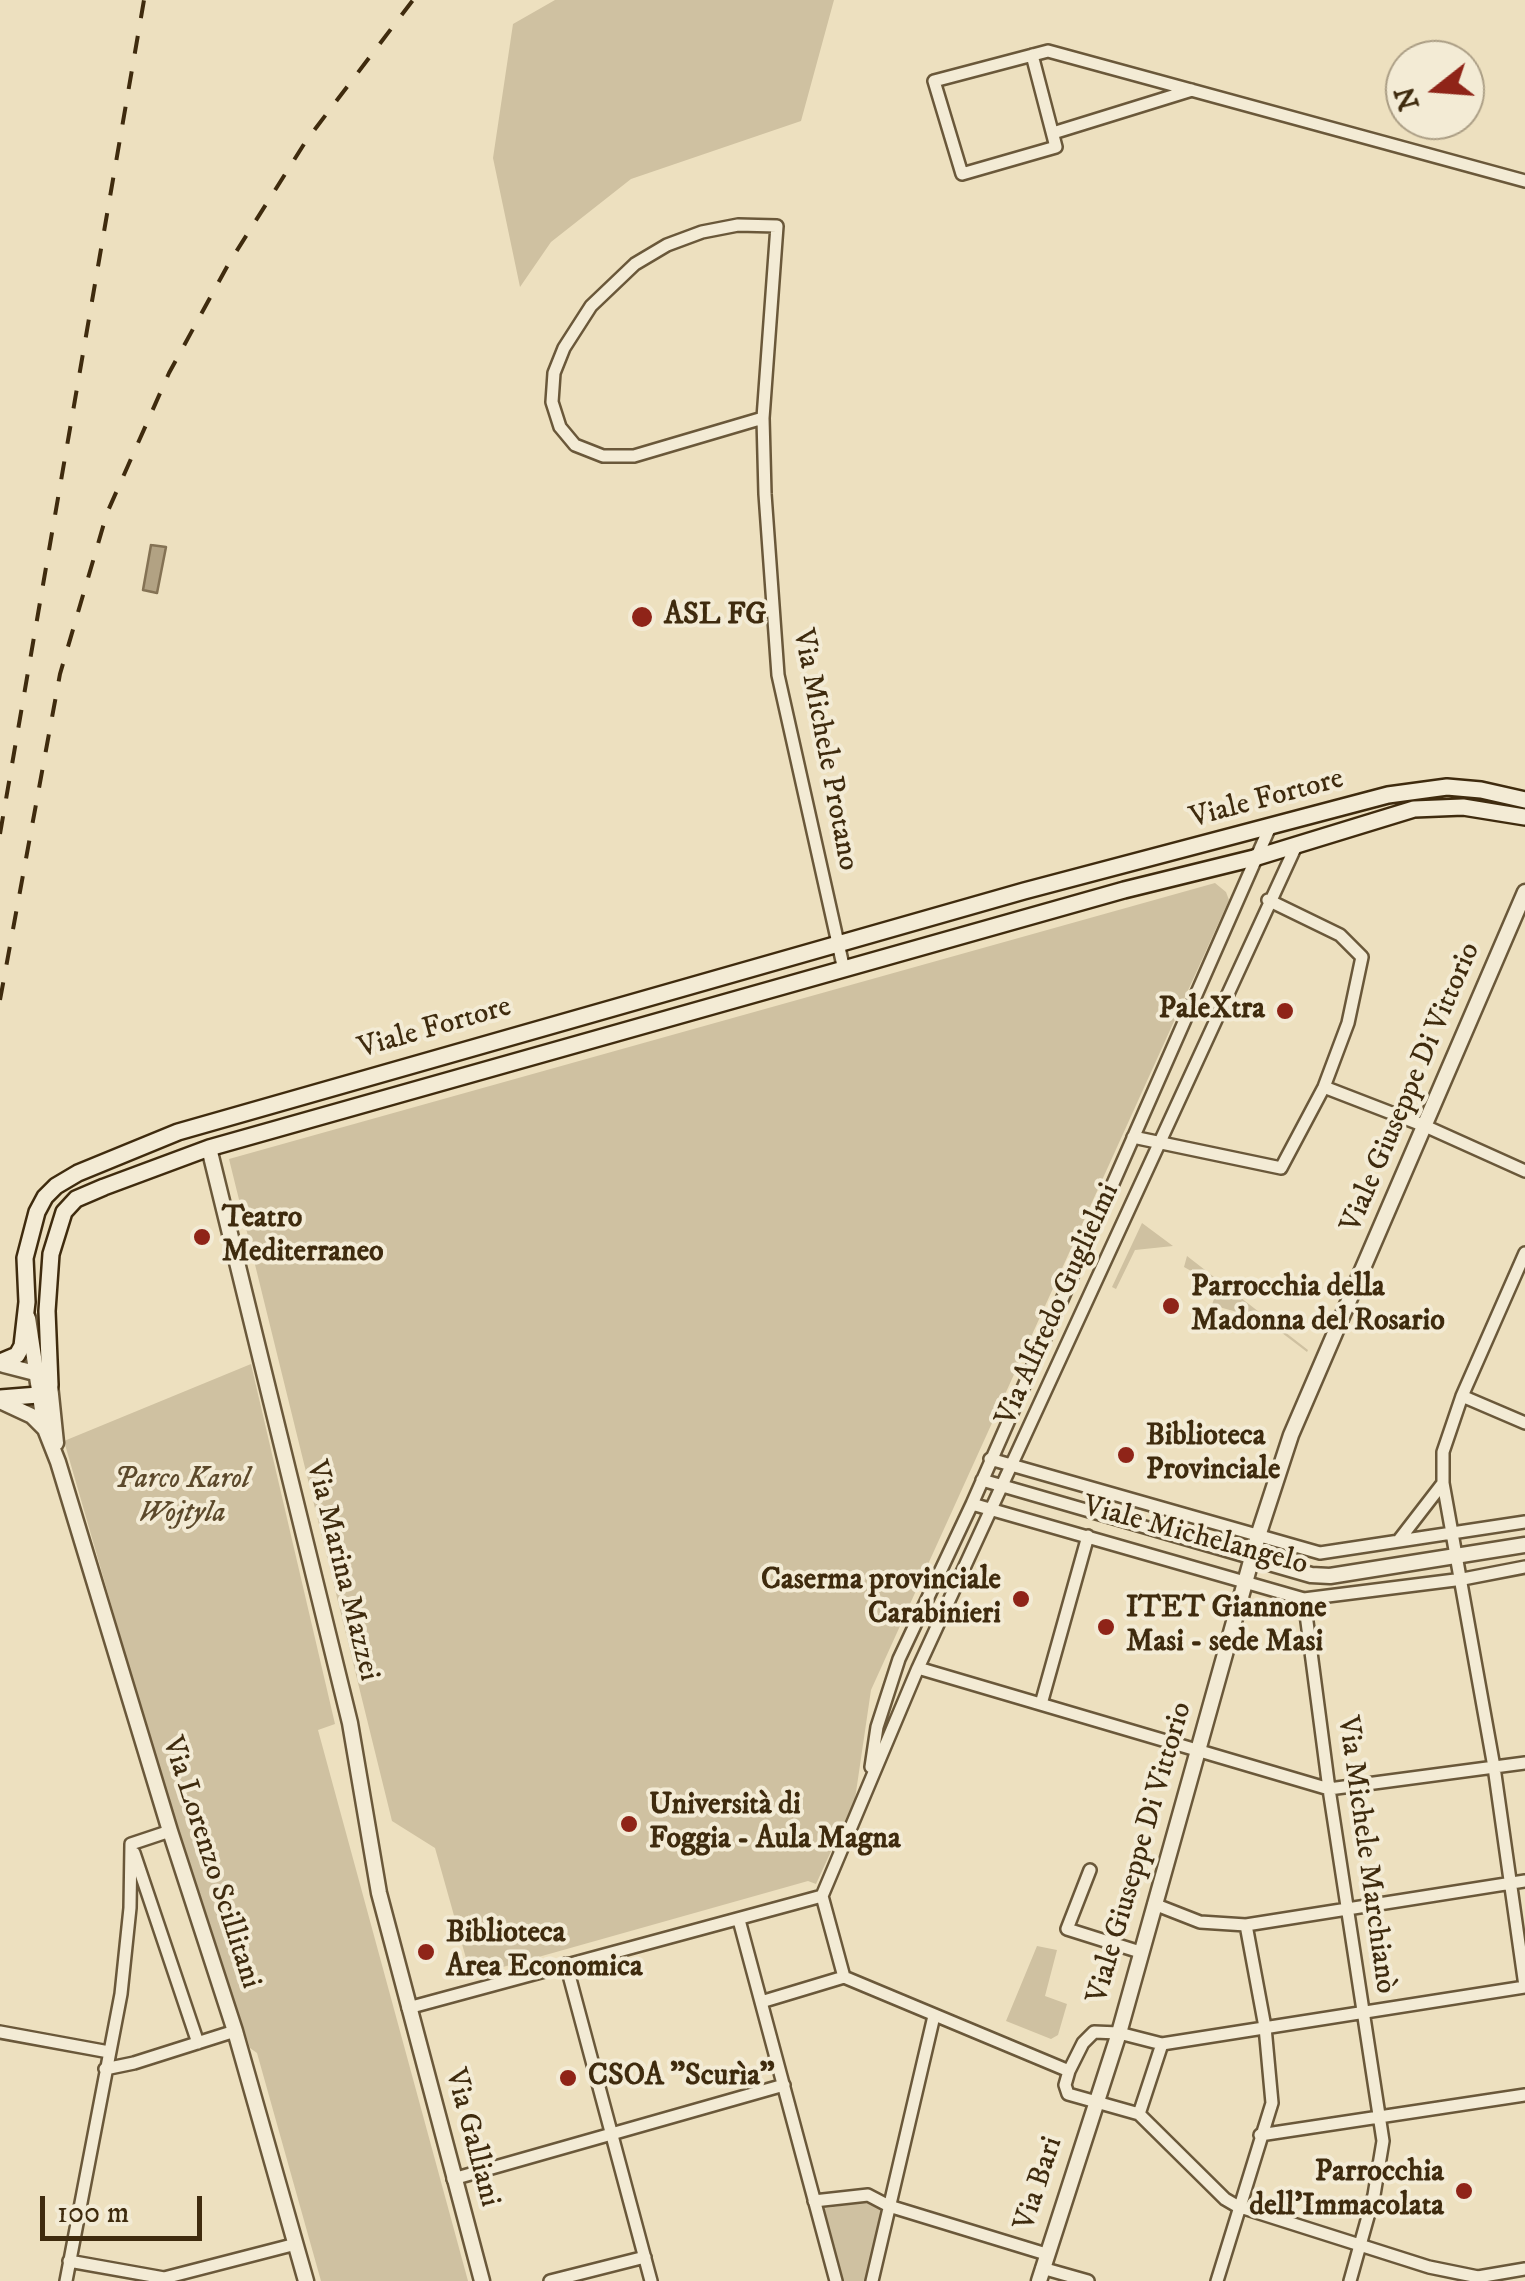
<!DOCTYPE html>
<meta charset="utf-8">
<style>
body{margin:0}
#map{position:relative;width:1525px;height:2281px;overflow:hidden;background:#ede0bf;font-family:"IM FELL DW Pica",serif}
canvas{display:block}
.north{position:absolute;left:1385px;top:40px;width:100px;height:100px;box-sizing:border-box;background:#f3ebd5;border:2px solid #ab9e85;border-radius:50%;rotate:253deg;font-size:28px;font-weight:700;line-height:40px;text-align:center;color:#3f2b0e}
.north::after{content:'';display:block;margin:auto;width:35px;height:45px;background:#8f2418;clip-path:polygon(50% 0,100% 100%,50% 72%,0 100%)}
.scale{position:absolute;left:40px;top:2196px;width:162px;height:45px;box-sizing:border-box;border:5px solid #3f2b0e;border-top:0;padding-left:12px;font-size:30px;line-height:35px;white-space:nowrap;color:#3f2b0e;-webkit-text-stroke:8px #f3ebd5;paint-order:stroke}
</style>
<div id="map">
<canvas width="1525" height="2281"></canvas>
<div class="north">N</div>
<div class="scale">100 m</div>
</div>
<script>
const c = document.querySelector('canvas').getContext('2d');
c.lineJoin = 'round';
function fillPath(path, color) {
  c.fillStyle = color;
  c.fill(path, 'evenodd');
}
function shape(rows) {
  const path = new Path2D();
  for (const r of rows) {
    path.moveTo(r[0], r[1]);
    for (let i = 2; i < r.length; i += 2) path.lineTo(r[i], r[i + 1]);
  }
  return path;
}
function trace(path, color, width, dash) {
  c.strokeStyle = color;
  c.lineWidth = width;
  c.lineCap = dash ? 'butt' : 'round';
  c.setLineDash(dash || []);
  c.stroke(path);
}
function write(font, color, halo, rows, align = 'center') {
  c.font = font + ' "IM FELL DW Pica",serif';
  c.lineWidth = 8;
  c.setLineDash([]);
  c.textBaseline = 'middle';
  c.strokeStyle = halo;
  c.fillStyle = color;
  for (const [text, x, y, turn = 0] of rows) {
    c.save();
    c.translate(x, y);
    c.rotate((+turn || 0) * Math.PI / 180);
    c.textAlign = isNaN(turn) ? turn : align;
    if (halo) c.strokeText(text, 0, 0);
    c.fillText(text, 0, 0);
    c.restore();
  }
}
fillPath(shape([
 [555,0,834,0,801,121,631,179,551,242,520,287,493,158,513,24],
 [1215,883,1226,892,1229,900,871,1690,855,1799,816,1884,808,1881,471,1976,435,1848,392,1821,229,1159],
 [1142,1223,1173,1246,1135,1250,1116,1289,1112,1287],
 [1187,1256,1308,1350,1307,1352,1265,1320,1212,1305,1218,1286,1184,1267],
 [251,1364,335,1724,318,1730,468,2281,321,2281,257,2053,250,2048,152,1746,64,1441],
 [1037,1946,1057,1950,1045,1996,1067,2004,1058,2035,1051,2039,1006,2021],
 [866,2202,882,2210,865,2281,842,2281,821,2209]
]), '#cfc1a1');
const water = shape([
 [151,545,166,547,157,593,143,590,151,545]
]);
fillPath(water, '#b2a283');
trace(water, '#847254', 2.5);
const minor = shape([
 [1032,55,1056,147,962,174,934,81,1048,51,1525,181],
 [1053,133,1192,90],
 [763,418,634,456,603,456,575,445,560,427,552,402,554,373,564,348,591,306,635,264,667,245,702,232,738,225,777,226,763,418,765,494,778,675,844,970],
 [1324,1087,1425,1126,1525,1171],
 [1133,1137,1281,1168,1324,1087,1348,1023,1362,957,1340,935,1268,900],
 [1525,1253,1462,1396,1443,1452,1443,1483,1494,1767,1525,1986],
 [1462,1396,1525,1423],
 [990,1459,1320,1553,1525,1522],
 [982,1480,1252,1558],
 [972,1504,1304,1599,1463,1579,1525,1567],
 [1399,1540,1443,1483],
 [1304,1599,1329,1789,1383,2141,1374,2195,1350,2281],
 [918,1668,1329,1789,1525,1763],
 [1041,1704,1088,1536],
 [871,1767,877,1727,899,1659,972,1504,1269,829],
 [134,1853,198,2043],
 [1090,1870,1067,1929,1140,1952],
 [822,1896,918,1668,1296,846],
 [822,1896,844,1977,1069,2071],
 [1154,1904,1200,1922,1246,1925,1525,1881],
 [739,1920,836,2281],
 [566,1964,651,2281],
 [761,2002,844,1977],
 [408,2008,822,1896],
 [0,2032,109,2052],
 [1162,2044,1525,1987],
 [105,2069,134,2063,235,2031],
 [1139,2114,1162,2044,1119,2033,1094,2032,1083,2043,1069,2071,1065,2085,1068,2094,1139,2114,1225,2199,1237,2206,1429,2267,1478,2277,1525,2269],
 [1260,2135,1525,2095],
 [453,2179,784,2085],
 [814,2201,868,2195,889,2206,1046,2254],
 [69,2261,164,2278,296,2244],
 [1042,2268,1088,2281],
 [66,2281,121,1994,130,1908,131,1844,170,1831],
 [550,2281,645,2257],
 [872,2281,934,2016],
 [1217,2281,1272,2103,1265,2027,1246,1925]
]);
const tertiary = shape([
 [209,1148,350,1723,379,1893,482,2281],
 [28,1318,45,1429,58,1462,170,1831,235,2031,306,2281],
 [0,1364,35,1373,50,1385,56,1443],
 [0,1401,32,1416,45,1429],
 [1252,1558,1311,1575,1330,1576,1525,1545],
 [1039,2281,1119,2033,1258,1536,1291,1435,1525,892]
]);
const secondary = shape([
 [0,1362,17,1355,22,1346,27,1302,25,1258,37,1212,45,1197,56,1186,78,1173,178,1132,1024,891,1388,795,1447,787,1481,790,1525,800],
 [0,1398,38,1395,50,1385,47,1311,51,1254,64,1212,76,1199,104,1187,209,1148,1124,890,1254,858,1414,809,1463,807,1525,817]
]);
trace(minor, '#6a583a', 16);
trace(tertiary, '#6a583a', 19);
trace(secondary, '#3f2b0e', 20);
trace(minor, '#f3ebd5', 11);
trace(tertiary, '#f3ebd5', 14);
trace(secondary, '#f3ebd5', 15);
trace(shape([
 [0,834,144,0],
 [0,1000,60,674,107,513,169,373,229,263,306,141,413,0]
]), '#3f2b0e', 4, [18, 18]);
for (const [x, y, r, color] of [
 [642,617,12,"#8f2418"],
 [1285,1011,10,"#8f2418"],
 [202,1237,10,"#8f2418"],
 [1171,1306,10,"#8f2418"],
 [1126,1455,10,"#8f2418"],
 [1021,1599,10,"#8f2418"],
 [1106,1627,10,"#8f2418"],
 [629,1824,10,"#8f2418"],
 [426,1952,10,"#8f2418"],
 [568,2078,10,"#8f2418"],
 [1464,2191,10,"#8f2418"]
]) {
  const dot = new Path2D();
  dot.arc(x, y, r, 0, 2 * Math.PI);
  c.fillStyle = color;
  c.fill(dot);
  trace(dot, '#f3ebd5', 4);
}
write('bold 30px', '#3f2b0e', '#f3ebd5', [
 ["ASL FG",664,617],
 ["PaleXtra",1265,1011,"right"],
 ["Teatro",222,1220],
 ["Mediterraneo",222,1254],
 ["Parrocchia della",1191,1289],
 ["Madonna del Rosario",1191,1323],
 ["Biblioteca",1146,1438],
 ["Provinciale",1146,1472],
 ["Caserma provinciale",1001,1582,"right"],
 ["Carabinieri",1001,1616,"right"],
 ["ITET Giannone",1126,1610],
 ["Masi - sede Masi",1126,1644],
 ["Università di",649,1807],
 ["Foggia - Aula Magna",649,1841],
 ["Biblioteca",446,1935],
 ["Area Economica",446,1969],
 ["CSOA \"Scurìa\"",588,2078],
 ["Parrocchia",1444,2174,"right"],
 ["dell'Immacolata",1444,2208,"right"]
], 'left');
write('30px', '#3f2b0e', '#f3ebd5', [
 ["Via Michele Protano",824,750,79],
 ["Viale Fortore",1267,800,-15],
 ["Viale Fortore",435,1029,-16],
 ["Viale Giuseppe Di Vittorio",1412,1088,-67],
 ["Via Alfredo Guglielmi",1059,1305,-66],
 ["Viale Michelangelo",1195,1537,15],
 ["Via Marina Mazzei",341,1571,76],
 ["Viale Giuseppe Di Vittorio",1141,1853,-74],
 ["Via Michele Marchianò",1365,1855,82],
 ["Via Lorenzo Scillitani",210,1863,72],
 ["Via Galliani",471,2138,75],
 ["Via Bari",1040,2184,-72]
]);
write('italic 30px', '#5c492b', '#f3ebd5', [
 ["Parco Karol",182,1481],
 ["Wojtyla",182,1515]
]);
</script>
